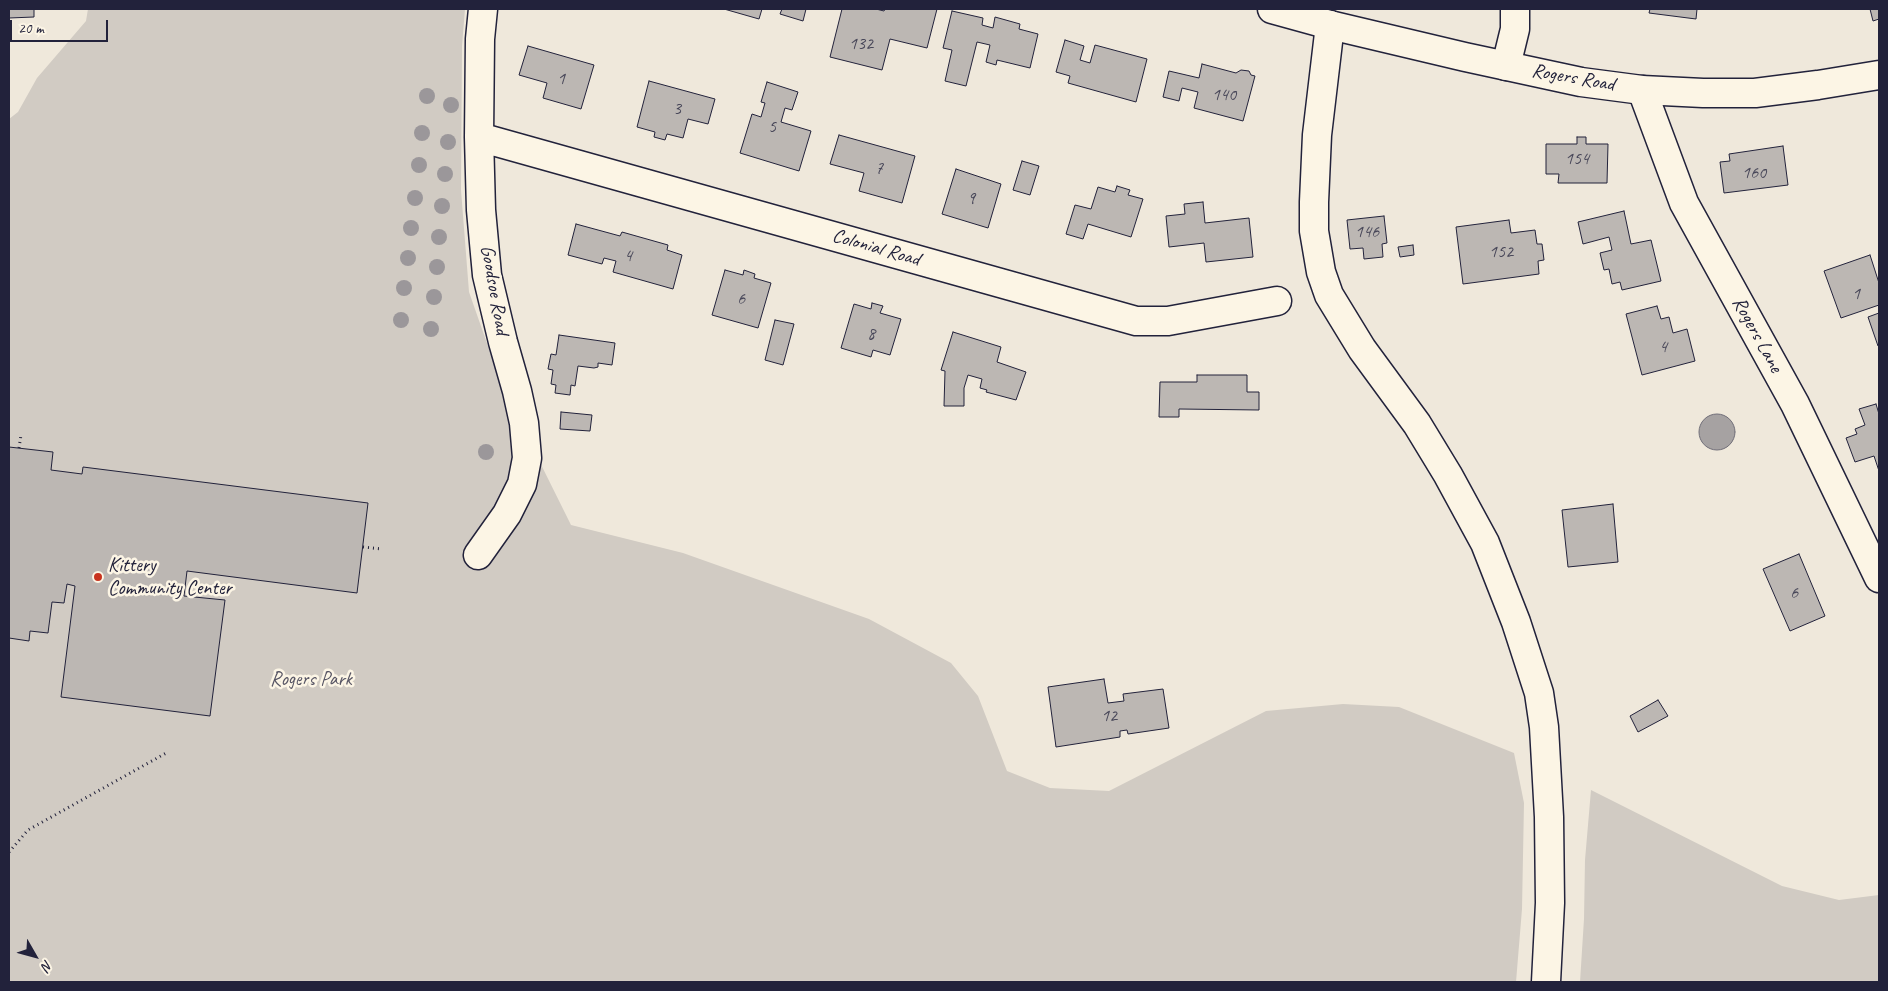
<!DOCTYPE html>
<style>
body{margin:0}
#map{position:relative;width:1888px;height:991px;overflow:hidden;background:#efe8db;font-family:Caveat,sans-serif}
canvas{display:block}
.frame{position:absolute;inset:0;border:10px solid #22223b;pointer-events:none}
.north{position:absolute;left:10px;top:931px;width:50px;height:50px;-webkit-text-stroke:4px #fcf5e5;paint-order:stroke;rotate:128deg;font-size:14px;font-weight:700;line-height:20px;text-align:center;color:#22223b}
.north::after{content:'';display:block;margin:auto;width:18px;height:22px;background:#22223b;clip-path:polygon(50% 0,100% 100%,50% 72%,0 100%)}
.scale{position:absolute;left:10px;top:20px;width:98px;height:22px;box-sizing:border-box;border:2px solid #22223b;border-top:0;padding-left:6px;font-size:15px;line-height:18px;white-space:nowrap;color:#22223b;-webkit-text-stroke:4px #fcf5e5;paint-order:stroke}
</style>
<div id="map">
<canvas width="1888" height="991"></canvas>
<div class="frame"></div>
<div class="north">N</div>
<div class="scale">20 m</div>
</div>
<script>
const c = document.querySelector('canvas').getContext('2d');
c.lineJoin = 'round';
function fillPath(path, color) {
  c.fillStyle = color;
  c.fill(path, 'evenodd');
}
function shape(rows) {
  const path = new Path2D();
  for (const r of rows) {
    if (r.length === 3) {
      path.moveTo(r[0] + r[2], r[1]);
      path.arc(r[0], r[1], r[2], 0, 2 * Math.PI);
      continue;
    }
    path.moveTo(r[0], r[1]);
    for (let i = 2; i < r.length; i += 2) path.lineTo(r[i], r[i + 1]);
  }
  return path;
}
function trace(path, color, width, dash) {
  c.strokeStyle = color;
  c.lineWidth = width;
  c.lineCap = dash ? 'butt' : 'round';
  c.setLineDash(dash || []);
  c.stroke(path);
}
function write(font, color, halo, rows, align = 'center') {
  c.font = font + ' Caveat,sans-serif';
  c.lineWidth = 5;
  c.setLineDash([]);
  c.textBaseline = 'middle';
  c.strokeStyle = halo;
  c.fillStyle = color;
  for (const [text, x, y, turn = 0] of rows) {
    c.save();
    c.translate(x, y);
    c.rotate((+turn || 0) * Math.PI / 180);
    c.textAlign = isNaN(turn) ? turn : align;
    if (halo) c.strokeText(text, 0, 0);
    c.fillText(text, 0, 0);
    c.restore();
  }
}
fillPath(shape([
 [88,9,465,9,462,46,461,190,469,292,502,386,571,525,683,553,869,619,951,663,978,696,1007,771,1050,788,1109,791,1266,711,1343,704,1399,707,1514,753,1524,803,1522,909,1516,982,9,982,9,119,18,112,37,78,86,21],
 [1591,790,1782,886,1839,900,1879,895,1879,982,1580,982,1584,919,1585,860]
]), '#d1cbc3');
const water = shape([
 [1717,432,18]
]);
fillPath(water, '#a6a2a2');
trace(water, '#716f79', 1);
const building = shape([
 [9,9,34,9,34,17,9,18,9,9],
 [724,9,762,9,759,19,724,9],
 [782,9,806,9,803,21,780,14,782,9],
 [842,9,876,9,884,11,885,9,937,9,927,48,890,39,882,70,830,57,842,9],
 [1650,9,1697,9,1696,19,1649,13,1650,9],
 [1870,9,1879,9,1879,19,1873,21,1870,9],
 [952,11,983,18,982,25,993,28,995,17,1020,24,1019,29,1038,34,1030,68,997,60,996,65,986,62,990,45,977,42,966,86,945,81,952,50,943,48,952,11],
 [1065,40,1084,46,1080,60,1090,63,1095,45,1147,59,1136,102,1068,83,1070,76,1056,72,1065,40],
 [528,46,594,65,581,109,543,98,547,83,519,75,528,46],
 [1202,64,1236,73,1241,70,1249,71,1251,75,1255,76,1243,121,1194,108,1198,92,1182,88,1179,101,1163,97,1169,71,1199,78,1202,64],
 [649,81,715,99,708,124,688,119,683,138,667,134,665,140,654,137,655,132,637,127,649,81],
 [767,82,798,92,792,110,785,108,781,122,811,131,799,171,740,153,752,114,761,117,765,103,761,102,767,82],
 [839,135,915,156,902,203,859,191,864,173,830,164,839,135],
 [1577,137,1586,137,1586,144,1608,144,1607,183,1558,183,1559,174,1546,174,1546,144,1577,144,1577,137],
 [1783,146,1788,185,1724,193,1720,162,1730,161,1729,154,1783,146],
 [1022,161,1039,166,1030,195,1013,190,1022,161],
 [956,169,1001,184,988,228,942,214,956,169],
 [1117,186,1130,190,1128,195,1143,199,1131,237,1088,224,1083,239,1066,234,1075,205,1091,209,1098,187,1115,192,1117,186],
 [1203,202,1205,223,1249,218,1253,257,1206,262,1204,243,1169,247,1166,216,1185,214,1184,204,1203,202],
 [1624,211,1631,244,1651,240,1661,281,1622,290,1620,282,1612,284,1609,269,1604,270,1600,253,1612,250,1609,237,1583,244,1578,222,1624,211],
 [1384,216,1387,243,1382,244,1383,257,1364,259,1363,248,1350,249,1347,220,1384,216],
 [1509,220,1511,233,1535,230,1537,244,1542,244,1544,260,1538,261,1539,274,1463,284,1456,227,1509,220],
 [576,224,620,236,622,232,668,245,667,250,682,255,673,289,613,272,616,261,604,258,602,264,568,255,576,224],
 [1413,245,1414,255,1400,257,1398,247,1413,245],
 [1870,255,1879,283,1879,305,1841,318,1824,271,1870,255],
 [725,270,743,275,744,270,755,274,754,278,771,283,758,328,712,315,725,270],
 [872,303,883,306,880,313,901,319,890,355,873,350,871,357,841,348,854,304,871,309,872,303],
 [1657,306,1661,319,1669,317,1673,333,1687,329,1695,361,1642,375,1626,314,1657,306],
 [1879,313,1879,345,1878,346,1868,317,1879,313],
 [775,320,794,324,783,365,765,360,775,320],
 [953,332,1001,347,997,362,1026,372,1016,400,986,392,987,390,980,388,982,379,968,375,964,388,964,406,944,406,945,371,941,370,953,332],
 [559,335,615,343,612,365,598,363,598,367,594,368,578,366,575,386,571,385,570,395,555,393,556,385,551,384,553,370,548,369,551,354,556,355,559,335],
 [1197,375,1247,375,1247,392,1259,392,1259,410,1179,409,1179,417,1159,417,1160,382,1197,382,1197,375],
 [1876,404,1879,414,1879,471,1874,456,1855,462,1846,438,1857,434,1855,429,1865,425,1859,409,1876,404],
 [561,412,592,415,590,431,560,429,561,412],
 [9,447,53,452,51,470,82,474,83,467,368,503,357,593,187,571,184,596,225,600,210,716,61,697,75,586,67,584,64,603,52,602,48,633,30,631,29,641,9,638,9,447],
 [1613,504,1618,562,1568,567,1562,510,1613,504],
 [1799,554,1825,616,1790,631,1763,569,1799,554],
 [1104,679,1108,703,1124,701,1123,694,1163,689,1169,728,1128,734,1127,730,1120,731,1120,737,1056,747,1048,687,1104,679],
 [1658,700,1668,716,1638,732,1630,716,1658,700]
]);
fillPath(building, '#bcb7b3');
trace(building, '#22223b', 1);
const minor = shape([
 [1330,25,1317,135,1314,202,1314,231,1321,272,1329,295,1362,349,1417,424,1448,475,1485,543,1516,622,1539,693,1544,727,1549,817,1550,903,1546,982],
 [1506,66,1515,29,1515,9],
 [1642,90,1684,203,1795,404,1879,578],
 [479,137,1136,321,1168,321,1277,301],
 [478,555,507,514,522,484,527,458,524,423,517,391,503,342,487,275,481,210,479,137,480,39,483,9]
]);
const major = shape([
 [1272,9,1330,25,1465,57,1581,82,1642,90,1703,93,1755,93,1818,85,1879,75]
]);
trace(minor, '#22223b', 31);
trace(major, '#22223b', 31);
trace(shape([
 [19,448,21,435],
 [363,547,382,549],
 [9,852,28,830,168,752]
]), '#22223b', 3, [1, 4]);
trace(minor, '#fcf5e5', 28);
trace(major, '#fcf5e5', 28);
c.fillStyle = '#9b979a';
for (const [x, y] of [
 [427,96],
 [451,105],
 [422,133],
 [448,142],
 [419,165],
 [445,174],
 [415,198],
 [442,206],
 [411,228],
 [439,237],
 [408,258],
 [437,267],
 [404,288],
 [434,297],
 [401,320],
 [431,329],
 [486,452]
]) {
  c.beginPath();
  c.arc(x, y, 8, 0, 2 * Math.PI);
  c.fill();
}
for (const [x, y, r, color] of [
 [98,577,5,"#c8321e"]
]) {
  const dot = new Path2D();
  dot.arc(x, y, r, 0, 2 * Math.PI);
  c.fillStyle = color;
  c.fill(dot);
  trace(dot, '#fcf5e5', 2);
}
write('18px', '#484759', null, [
 ["132",861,44],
 ["1",561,79],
 ["140",1224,95],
 ["3",677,109],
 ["5",772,127],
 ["154",1577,159],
 ["7",879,169],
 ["160",1754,173],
 ["9",971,199],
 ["146",1367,232],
 ["152",1501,252],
 ["4",628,256],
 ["1",1856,294],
 ["6",741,299],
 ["8",871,334],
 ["4",1663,347],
 ["6",1794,593],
 ["12",1109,716]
]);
write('20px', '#22223b', '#fcf5e5', [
 ["Rogers Road",1573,78,10],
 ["Colonial Road",876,248,16],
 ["Goodsoe Road",494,290,80],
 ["Rogers Lane",1757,335,61]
]);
write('20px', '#22223b', '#fcf5e5', [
 ["Kittery",108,566],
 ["Community Center",108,589]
], 'left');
write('20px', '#575564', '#fcf5e5', [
 ["Rogers Park",311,680]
]);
</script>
